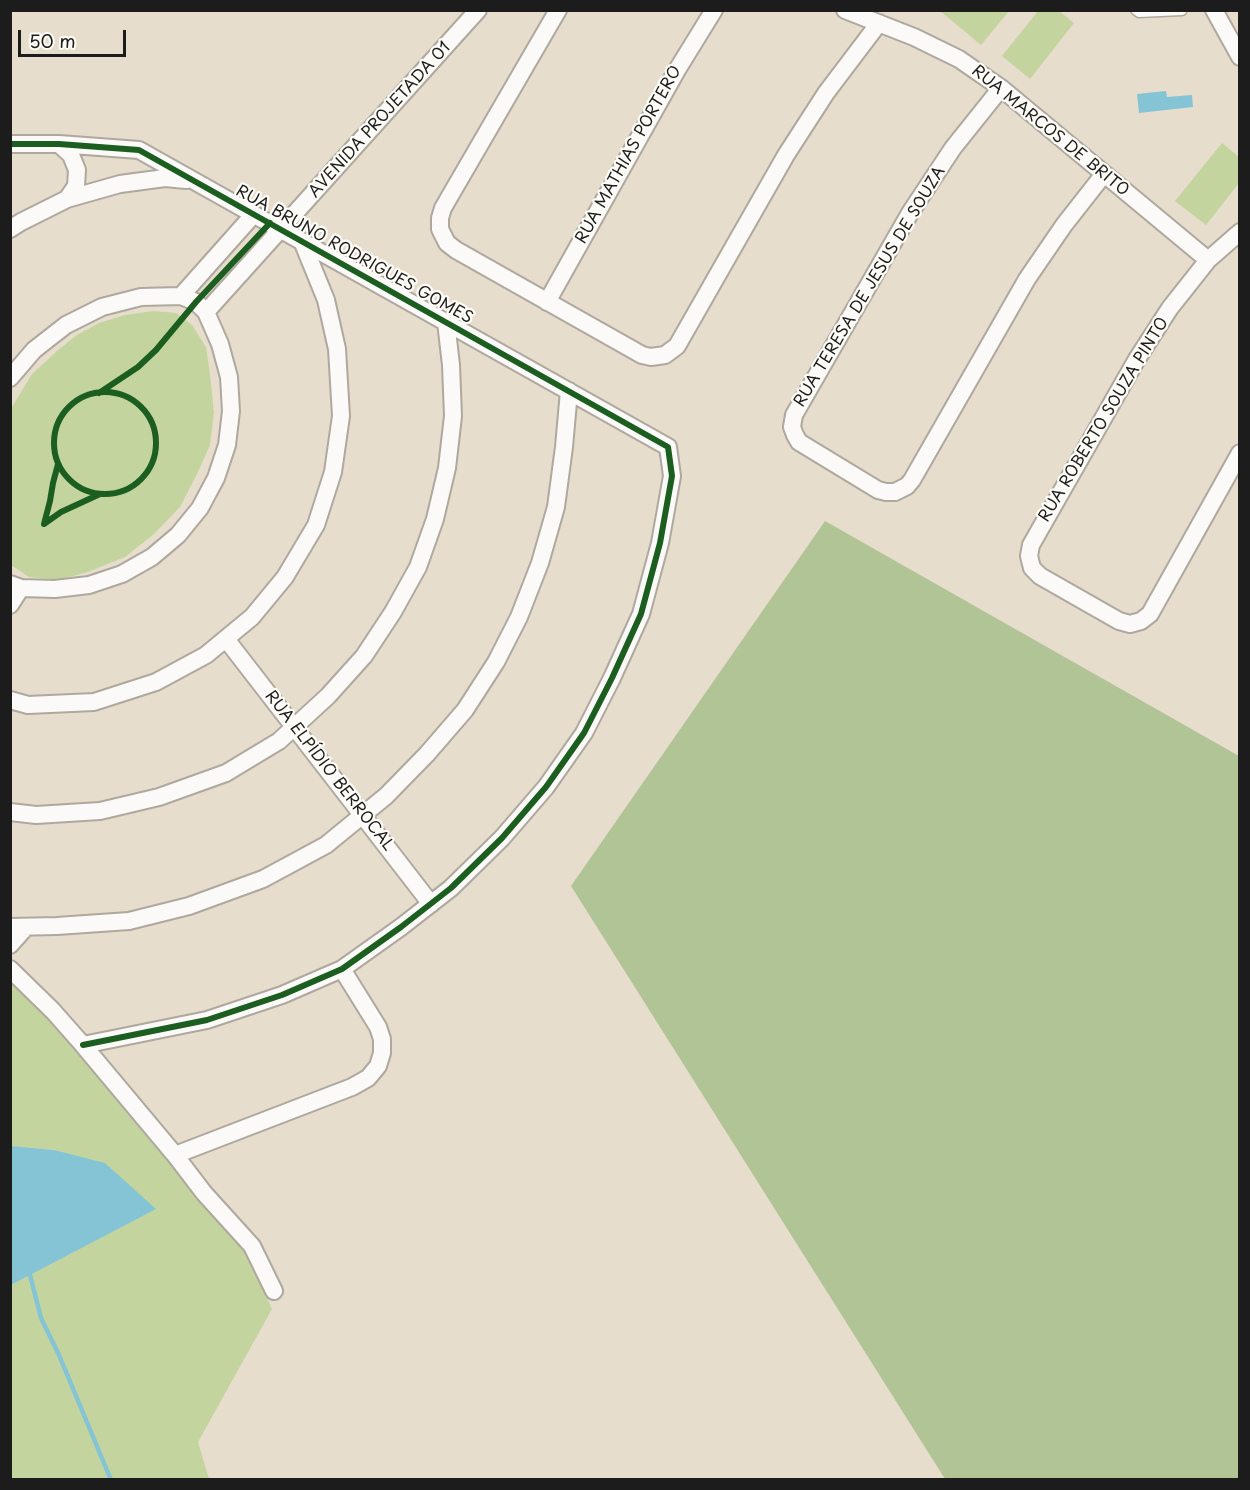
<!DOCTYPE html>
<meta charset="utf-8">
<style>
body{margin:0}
#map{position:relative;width:1250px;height:1490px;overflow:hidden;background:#e7ddcd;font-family:"Playpen Sans",sans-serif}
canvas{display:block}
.frame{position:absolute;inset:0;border:12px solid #1c1c1c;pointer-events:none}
.scale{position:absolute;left:18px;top:30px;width:108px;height:27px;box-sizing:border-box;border:3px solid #1c1c1c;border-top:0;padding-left:8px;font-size:18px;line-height:21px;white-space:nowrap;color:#1c1c1c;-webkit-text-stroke:4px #fdfcf7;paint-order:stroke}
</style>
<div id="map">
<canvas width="1250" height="1490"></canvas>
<div class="frame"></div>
<div class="scale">50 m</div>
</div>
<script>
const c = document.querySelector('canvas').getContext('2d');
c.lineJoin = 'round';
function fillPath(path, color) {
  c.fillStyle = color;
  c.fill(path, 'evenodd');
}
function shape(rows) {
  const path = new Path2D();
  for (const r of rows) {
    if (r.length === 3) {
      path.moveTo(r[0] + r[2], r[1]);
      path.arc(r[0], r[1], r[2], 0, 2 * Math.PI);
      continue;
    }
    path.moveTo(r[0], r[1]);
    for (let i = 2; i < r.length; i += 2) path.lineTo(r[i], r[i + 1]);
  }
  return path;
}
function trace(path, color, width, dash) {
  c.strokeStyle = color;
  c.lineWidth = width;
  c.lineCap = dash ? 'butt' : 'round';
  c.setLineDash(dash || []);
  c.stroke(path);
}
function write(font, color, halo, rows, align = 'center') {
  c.font = font + ' "Playpen Sans",sans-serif';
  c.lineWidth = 4.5;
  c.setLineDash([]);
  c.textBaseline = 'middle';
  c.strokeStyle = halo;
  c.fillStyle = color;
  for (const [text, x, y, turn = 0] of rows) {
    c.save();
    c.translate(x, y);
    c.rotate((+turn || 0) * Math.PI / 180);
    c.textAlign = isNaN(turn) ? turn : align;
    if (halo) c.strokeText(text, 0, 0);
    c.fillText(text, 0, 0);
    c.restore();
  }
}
fillPath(shape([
 [939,10,1009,10,1009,11,981,45],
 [1038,11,1059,11,1074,23,1030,79,1002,56],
 [1222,143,1239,157,1239,183,1206,225,1175,201],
 [153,311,176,313,192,325,206,347,210,374,214,413,210,445,197,474,180,507,154,534,125,557,88,572,58,580,29,577,11,565,10,411,12,407,32,374,58,350,77,335,99,323,125,315],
 [10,983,47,1016,78,1049,199,1198,246,1251,272,1309,198,1442,209,1479,11,1479,11,1285,155,1209,54,1150,11,1146]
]), '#c4d49e');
fillPath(shape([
 [825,521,1239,756,1239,1479,945,1479,571,886]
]), '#b1c495');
fillPath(shape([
 [1166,91,1167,97,1192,95,1193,107,1139,113,1137,94],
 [11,1146,54,1150,105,1163,156,1209,11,1285]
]), '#84c4d5');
trace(shape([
 [29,1271,41,1318,59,1355,111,1480]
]), '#84c4d5', 4.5);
const service = shape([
 [1135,10,1139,13,1182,11]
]);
const minor = shape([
 [558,10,443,208,440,218,440,229,447,243,456,250,642,355,651,357,665,355,677,346,786,155,826,93,879,23],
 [845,10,914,37,959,59,1001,88,1208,260],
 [1214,10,1240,57],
 [1001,88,953,148,910,213,794,415,792,427,795,435,799,442,878,490,886,492,895,492,907,486,912,480,1027,279,1064,225,1104,174],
 [10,144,59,144,139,150,668,447,672,476,660,543,641,614,612,678,584,733,546,787,502,838,451,888,401,927,342,969,282,995,207,1020,83,1045],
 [59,144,71,155,77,170,76,186,67,199],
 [10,229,21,222,67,199,120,184,165,178,186,180],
 [1240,232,1208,260,1170,308,1137,359,1031,545,1029,556,1032,568,1040,576,1119,621,1130,624,1141,621,1150,614,1240,453],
 [181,296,254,214],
 [547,302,677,70,714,10],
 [206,312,478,10],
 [10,378,34,350,66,325,102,307,141,297,181,296,196,302,206,312,220,344,229,377,231,411,227,445,216,478,200,508,178,535,152,557,122,574,89,585,55,589,21,588,10,584],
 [10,605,21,588],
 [226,639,431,904],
 [10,700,28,705,94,702,156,682,206,655,252,617,285,577,316,525,333,472,341,416,337,349,326,300,302,241],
 [10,812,36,815,100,811,159,797,226,773,279,741,328,696,364,656,393,612,418,567,435,519,447,468,453,416,451,365,446,322],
 [10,927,57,926,129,921,189,906,263,879,326,845,386,796,427,754,465,710,496,662,519,617,540,563,556,507,564,447,569,391],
 [10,945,26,927],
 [10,969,53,1011,83,1045,175,1155,204,1193,252,1246,274,1291],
 [175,1155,352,1087,368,1078,378,1066,382,1053,382,1039,378,1027,342,969]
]);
trace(service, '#aea89e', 11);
trace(minor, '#aea89e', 20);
trace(service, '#fbfaf8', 8);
trace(minor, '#fbfaf8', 16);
trace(shape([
 [10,144,59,144,139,150,668,447,672,476,660,543,641,614,612,678,584,733,546,787,502,838,451,888,401,927,342,969,282,995,207,1020,83,1045],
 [105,443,51],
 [99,393,138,367,156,350,196,302,270,223],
 [58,464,53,483,50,501,44,524,61,512,100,494]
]), '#1b5e20', 6);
write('16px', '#1c1c1c', '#fdfcf7', [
 ["AVENIDA PROJETADA 01",380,120,-48],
 ["RUA MARCOS DE BRITO",1050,131,39],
 ["RUA MATHIAS PORTERO",629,155,-61],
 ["RUA BRUNO RODRIGUES GOMES",354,255,29],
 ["RUA TERESA DE JESUS DE SOUZA",870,287,-59],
 ["RUA ROBERTO SOUZA PINTO",1104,420,-59],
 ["RUA ELPÍDIO BERROCAL",329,771,52]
]);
</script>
